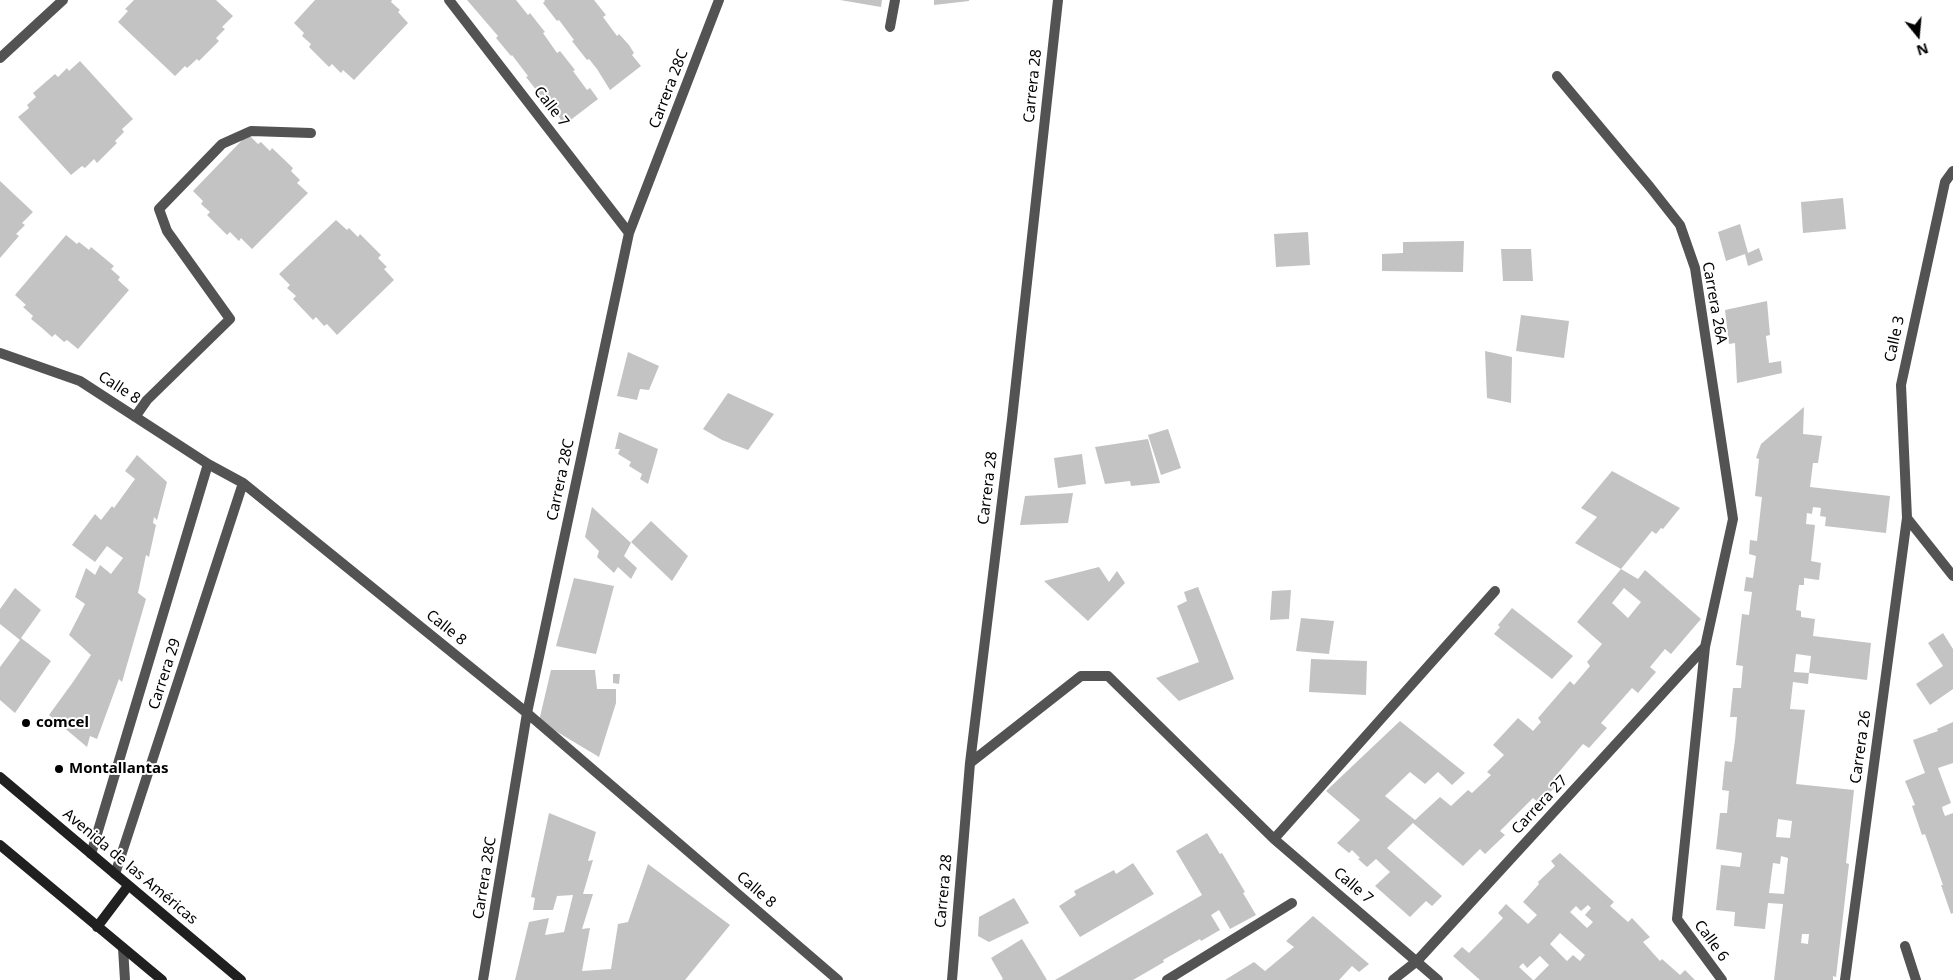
<!DOCTYPE html>
<meta charset="utf-8">
<style>
body{margin:0}
#map{position:relative;width:1953px;height:980px;overflow:hidden;background:#fff;font-family:"Noto Sans",sans-serif}
canvas{display:block}
.north{position:absolute;left:1893px;top:10px;width:50px;height:50px;-webkit-text-stroke:4px #fff;paint-order:stroke;rotate:163deg;font-size:14px;font-weight:700;line-height:20px;text-align:center;color:#000}
.north::after{content:'';display:block;margin:auto;width:18px;height:22px;background:#000;clip-path:polygon(50% 0,100% 100%,50% 72%,0 100%)}
</style>
<div id="map">
<canvas width="1953" height="980"></canvas>
<div class="north">N</div>
</div>
<script>
const c = document.querySelector('canvas').getContext('2d');
c.lineJoin = 'round';
function fillPath(path, color) {
  c.fillStyle = color;
  c.fill(path, 'evenodd');
}
function shape(rows) {
  const path = new Path2D();
  for (const r of rows) {
    path.moveTo(r[0], r[1]);
    for (let i = 2; i < r.length; i += 2) path.lineTo(r[i], r[i + 1]);
  }
  return path;
}
function trace(path, color, width, dash) {
  c.strokeStyle = color;
  c.lineWidth = width;
  c.lineCap = dash ? 'butt' : 'round';
  c.setLineDash(dash || []);
  c.stroke(path);
}
function write(font, color, halo, rows, align = 'center') {
  c.font = font + ' "Noto Sans",sans-serif';
  c.lineWidth = 4;
  c.setLineDash([]);
  c.textBaseline = 'middle';
  c.strokeStyle = halo;
  c.fillStyle = color;
  for (const [text, x, y, turn = 0] of rows) {
    c.save();
    c.translate(x, y);
    c.rotate((+turn || 0) * Math.PI / 180);
    c.textAlign = isNaN(turn) ? turn : align;
    if (halo) c.strokeText(text, 0, 0);
    c.fillText(text, 0, 0);
    c.restore();
  }
}
fillPath(shape([
 [134,0,216,0,233,16,222,27,225,29,216,38,219,41,199,61,197,59,187,68,185,66,175,76,118,22,128,11,125,9],
 [315,0,392,0,391,2,400,10,398,12,408,23,354,80,343,70,341,73,332,64,329,67,309,47,311,44,302,36,304,33,294,23],
 [467,0,516,0,528,15,530,13,537,22,545,32,543,33,557,53,560,51,575,70,573,71,587,90,590,88,598,99,564,125,551,104,542,94,541,96,526,77,528,76,512,55,511,56,496,38,498,36],
 [544,0,594,0,606,15,603,17,617,36,619,34,629,45,634,53,632,55,641,66,610,90,597,69,589,59,587,60,572,41,574,40,559,20,557,21,543,3,545,1],
 [840,0,882,0,881,7],
 [934,0,969,0,969,1,934,5],
 [80,61,133,119,122,129,124,132,115,141,117,143,97,163,94,159,85,168,82,166,71,175,18,117,29,108,27,105,36,97,33,93,55,74,58,77,67,68,69,71],
 [248,134,258,144,261,142,270,151,272,148,293,168,291,171,300,180,297,183,308,193,252,249,241,238,239,241,230,232,227,235,207,215,210,212,201,204,203,201,193,191],
 [0,181,33,212,22,223,25,225,16,234,19,236,0,258],
 [1843,198,1846,229,1803,233,1801,202],
 [336,220,347,230,349,228,358,237,360,234,381,255,378,258,387,267,384,269,394,280,337,335,327,324,324,326,316,317,313,320,293,299,296,296,287,288,290,285,279,274],
 [1740,224,1748,253,1759,248,1763,260,1748,266,1745,254,1726,261,1718,232],
 [1308,232,1310,265,1276,267,1274,234],
 [66,235,77,244,79,242,89,250,91,247,114,266,111,269,120,277,118,280,129,290,78,349,67,340,64,342,55,334,52,337,42,328,31,319,33,316,23,307,26,305,15,295],
 [1464,241,1463,272,1382,271,1382,254,1403,253,1403,242],
 [1501,249,1531,249,1533,281,1503,281],
 [1767,301,1770,335,1766,336,1769,363,1781,361,1782,373,1737,383,1735,343,1729,344,1725,310],
 [1521,315,1569,321,1564,358,1516,351],
 [1485,351,1512,357,1511,403,1487,398],
 [628,352,659,366,649,390,640,389,637,400,617,396],
 [728,393,774,414,748,450,722,440,703,429],
 [1804,407,1803,434,1822,436,1818,463,1813,463,1810,487,1890,496,1886,533,1825,526,1826,517,1820,516,1821,508,1813,507,1812,514,1807,513,1806,524,1815,525,1811,561,1821,563,1819,580,1804,578,1804,585,1799,585,1796,610,1801,611,1801,617,1815,619,1813,636,1871,643,1867,680,1809,673,1811,656,1796,654,1794,672,1809,673,1808,684,1793,682,1790,709,1805,710,1796,784,1854,790,1846,863,1849,864,1836,977,1833,976,1833,980,1774,980,1783,904,1768,903,1765,929,1734,926,1735,912,1716,910,1721,865,1740,867,1742,853,1716,849,1720,813,1727,813,1729,791,1722,790,1725,761,1732,762,1735,740,1737,717,1730,717,1733,688,1741,688,1743,666,1736,665,1742,614,1749,615,1752,592,1744,591,1746,577,1753,578,1756,556,1749,554,1750,540,1757,541,1762,497,1755,496,1759,459,1756,458,1761,444],
 [1778,819,1792,821,1790,838,1776,837],
 [1781,856,1788,858,1784,894,1769,893,1773,863,1780,864],
 [1802,934,1809,934,1808,944,1801,943],
 [1168,429,1181,468,1161,475,1148,435],
 [619,432,658,449,648,484,640,479,642,474,629,466,631,462,618,454,620,449,615,449],
 [1148,439,1160,483,1131,486,1130,481,1105,484,1095,447],
 [1082,454,1086,484,1058,488,1054,458],
 [137,455,167,482,157,520,154,517,153,523,156,525,149,557,146,555,138,593,146,599,122,682,119,679,97,739,90,736,87,747,49,715,73,682,91,655,69,635,85,604,75,597,86,568,95,575,100,565,111,574,123,558,107,546,95,562,72,545,95,514,101,520,112,506,114,508,135,479,125,471],
 [1612,471,1680,508,1663,529,1661,528,1656,534,1652,531,1621,569,1638,579,1645,570,1701,619,1671,654,1665,649,1650,667,1656,672,1638,693,1632,688,1601,723,1607,728,1589,748,1583,744,1553,779,1558,784,1539,803,1533,798,1500,831,1505,835,1485,854,1480,849,1463,866,1413,823,1387,848,1442,896,1432,906,1426,901,1410,917,1375,886,1390,872,1376,859,1367,867,1358,859,1360,858,1352,850,1349,853,1337,843,1360,820,1326,791,1400,721,1465,773,1452,785,1438,772,1425,784,1410,772,1385,796,1415,820,1440,797,1451,806,1468,790,1472,793,1491,775,1487,772,1504,755,1493,745,1518,718,1533,731,1541,722,1538,718,1570,681,1574,685,1590,666,1587,662,1602,644,1577,622,1621,569,1575,543,1597,517,1581,508],
 [1624,588,1641,602,1628,618,1612,603],
 [1073,493,1068,523,1020,525,1025,496],
 [592,507,631,543,624,556,637,568,631,579,618,567,614,573,597,557,599,551,585,537],
 [651,521,688,556,672,581,631,542],
 [1099,567,1109,582,1117,571,1125,583,1088,621,1044,581],
 [574,578,614,586,596,654,556,646],
 [1198,587,1234,679,1179,701,1156,678,1199,662,1177,606,1187,601,1184,592],
 [15,588,41,610,21,638,51,661,15,713,0,700,0,667,20,640,0,624,0,609],
 [1291,590,1289,619,1270,620,1272,591],
 [1512,608,1573,656,1552,679,1494,634,1500,627,1498,625],
 [1301,618,1334,621,1329,654,1296,651],
 [1943,633,1953,649,1953,689,1930,705,1916,684,1943,666,1928,643],
 [1311,659,1367,661,1366,695,1309,692],
 [551,670,595,670,597,689,616,689,616,703,599,757,539,721],
 [613,674,620,674,619,684,613,683],
 [1953,722,1953,763,1938,768,1951,803,1942,807,1943,811,1945,816,1953,813,1953,913,1951,914,1941,885,1943,885,1925,834,1922,835,1912,806,1915,805,1905,781,1925,773,1913,740,1938,731,1937,729],
 [549,813,596,832,588,861,593,860,583,894,593,894,582,929,590,928,582,971,611,969,618,924,628,922,648,864,730,925,685,980,515,980,529,922,549,918,545,935,564,932,573,895,557,896,553,910,533,910,535,898,531,897],
 [1207,833,1220,854,1222,853,1245,892,1243,893,1256,915,1230,929,1219,910,1211,915,1220,930,1201,941,1200,939,1163,960,1164,962,1133,980,1055,980,1202,895,1176,851],
 [1560,853,1614,902,1610,906,1628,922,1632,918,1647,934,1650,937,1643,942,1660,961,1662,959,1680,975,1685,970,1695,980,1534,980,1549,965,1540,956,1527,968,1523,963,1519,967,1533,980,1480,980,1453,956,1462,947,1469,953,1486,936,1503,918,1498,913,1506,904,1528,924,1537,915,1523,902,1539,884,1538,882,1555,866,1551,861],
 [1588,905,1591,908,1585,915,1593,922,1587,928,1570,912,1576,906,1581,911],
 [1560,933,1585,955,1580,961,1573,955,1567,961,1550,944],
 [1133,863,1154,894,1080,937,1059,906,1076,895,1074,891,1114,870,1116,874],
 [1014,898,1029,923,989,942,978,936,979,917],
 [1313,916,1369,964,1359,972,1352,966,1339,980,1225,980,1254,962,1265,971,1294,947,1286,941],
 [1022,939,1035,960,1047,980,1001,980,1003,979,991,958]
]), '#c3c3c3');
trace(shape([
 [1905,946,1916,980],
 [123,948,125,980],
 [1167,980,1292,903]
]), '#535353', 10);
trace(shape([
 [449,0,629,233],
 [890,27,895,0],
 [0,58,63,0],
 [1557,76,1650,187,1680,225,1695,268,1733,519,1705,647,1677,919,1722,980],
 [0,353,80,381,208,464,243,483,527,713,838,980],
 [135,417,147,400,230,319,167,231,159,209,222,144,251,131,311,133],
 [1907,518,1953,576],
 [970,763,1081,676,1108,676,1274,839,1438,980],
 [1274,839,1495,591],
 [91,854,208,464],
 [115,874,243,483],
 [483,980,527,713,629,233,719,0],
 [952,980,970,763,1012,419,1058,0],
 [1393,980,1417,961,1705,647],
 [1845,980,1907,518,1901,385,1945,182,1953,171]
]), '#535353', 10);
trace(shape([
 [0,777,241,980],
 [0,845,162,980],
 [97,927,128,886]
]), '#202020', 10);
for (const [x, y, r, color] of [
 [26,723,5,"#000"],
 [59,769,5,"#000"]
]) {
  const dot = new Path2D();
  dot.arc(x, y, r, 0, 2 * Math.PI);
  c.fillStyle = color;
  c.fill(dot);
  trace(dot, '#fff', 2);
}
write('15px', '#000', '#fff', [
 ["Carrera 28",1033,86,-84],
 ["Carrera 28C",669,89,-69],
 ["Calle 7",551,107,52],
 ["Carrera 26A",1714,303,80],
 ["Calle 3",1895,339,-78],
 ["Calle 8",119,388,33],
 ["Carrera 28C",561,480,-78],
 ["Carrera 28",988,488,-83],
 ["Calle 8",446,628,39],
 ["Carrera 29",165,674,-72],
 ["Carrera 26",1861,747,-82],
 ["Carrera 27",1540,805,-47],
 ["Avenida de las Américas",130,867,40],
 ["Carrera 28C",485,878,-81],
 ["Calle 7",1353,886,41],
 ["Calle 8",756,890,41],
 ["Carrera 28",944,891,-85],
 ["Calle 6",1711,941,54]
]);
write('bold 15px', '#000', '#fff', [
 ["comcel",36,723],
 ["Montallantas",69,769]
], 'left');
</script>
